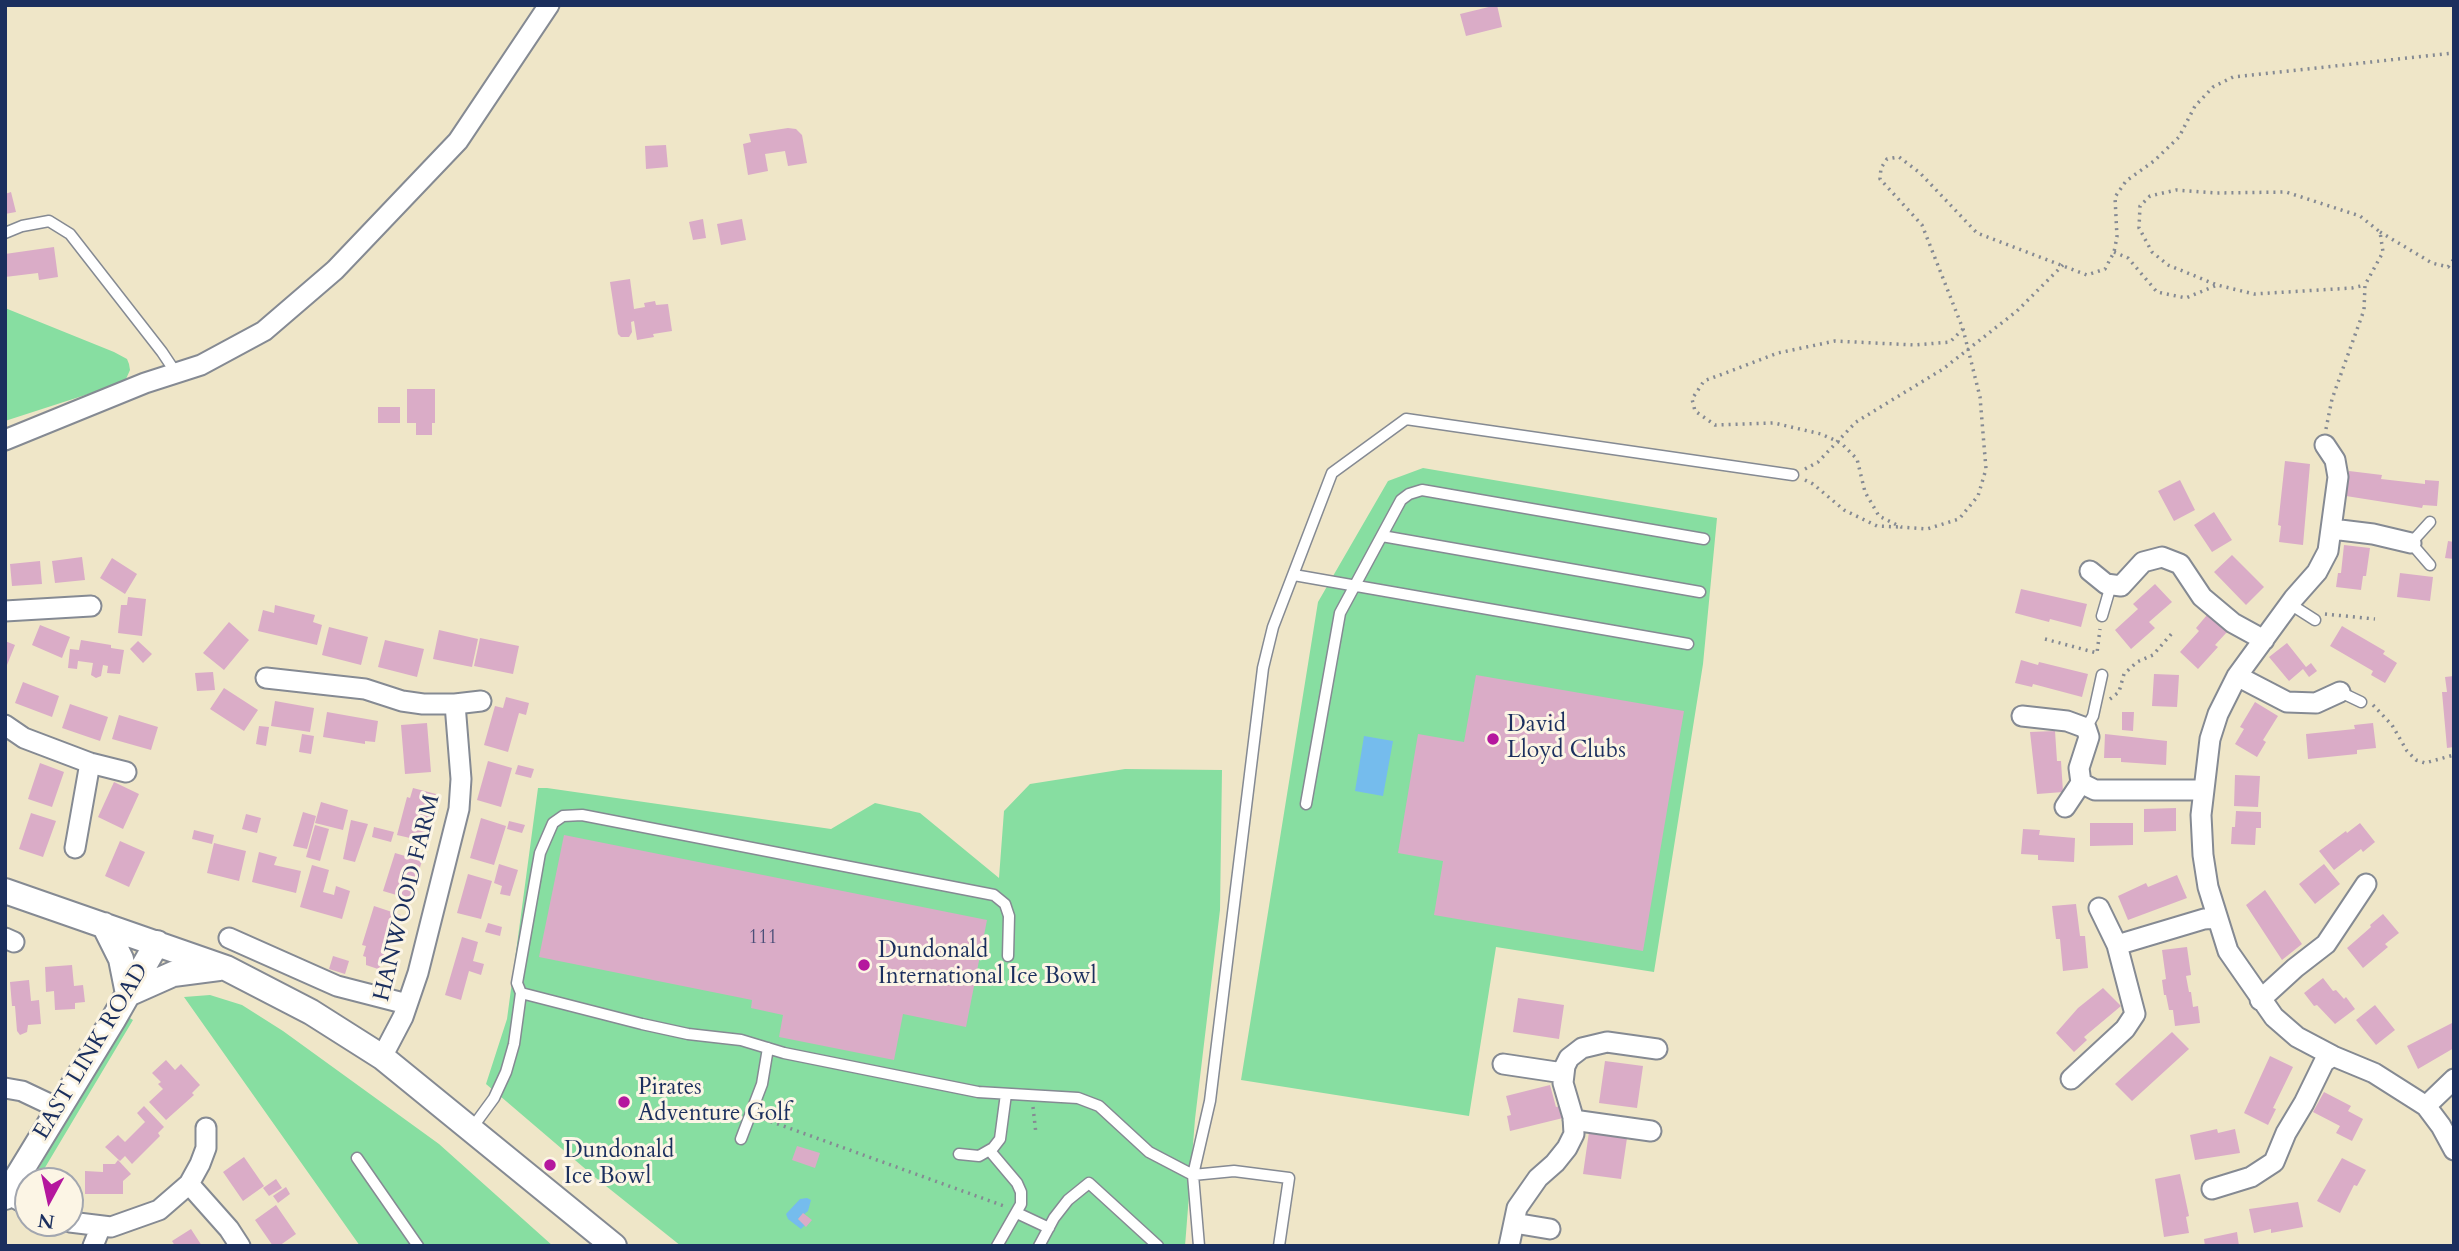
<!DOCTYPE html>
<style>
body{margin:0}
#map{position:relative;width:2459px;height:1251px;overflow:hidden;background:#efe6c8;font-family:Cardo,serif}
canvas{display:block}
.frame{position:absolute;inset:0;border:7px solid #1b2f5e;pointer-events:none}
.north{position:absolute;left:14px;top:1167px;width:70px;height:70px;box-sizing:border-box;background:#fcf5e5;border:2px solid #a2a6af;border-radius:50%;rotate:188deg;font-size:19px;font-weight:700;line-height:28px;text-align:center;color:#1b2f5e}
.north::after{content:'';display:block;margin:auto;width:24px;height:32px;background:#b5179e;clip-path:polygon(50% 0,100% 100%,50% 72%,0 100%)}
</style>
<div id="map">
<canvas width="2459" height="1251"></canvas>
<div class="frame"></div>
<div class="north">N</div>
</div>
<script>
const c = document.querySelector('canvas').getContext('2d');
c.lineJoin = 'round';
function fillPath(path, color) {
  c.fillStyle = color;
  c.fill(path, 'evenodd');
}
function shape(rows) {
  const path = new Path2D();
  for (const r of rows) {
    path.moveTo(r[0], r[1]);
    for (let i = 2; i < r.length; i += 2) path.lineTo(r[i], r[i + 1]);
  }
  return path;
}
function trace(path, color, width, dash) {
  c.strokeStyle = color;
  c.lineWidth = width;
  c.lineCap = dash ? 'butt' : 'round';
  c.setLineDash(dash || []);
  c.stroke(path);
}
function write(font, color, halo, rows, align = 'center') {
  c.font = font + ' Cardo,serif';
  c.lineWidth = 6;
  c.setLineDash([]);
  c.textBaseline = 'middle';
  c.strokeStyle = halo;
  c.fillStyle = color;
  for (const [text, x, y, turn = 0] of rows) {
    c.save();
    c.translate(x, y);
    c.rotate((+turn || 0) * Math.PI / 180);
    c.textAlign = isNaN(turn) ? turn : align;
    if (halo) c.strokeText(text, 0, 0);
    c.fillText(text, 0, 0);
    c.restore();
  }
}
fillPath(shape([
 [5,308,114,352,127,359,129,364,130,370,126,379,107,388,5,421],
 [1423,468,1717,518,1703,664,1654,972,1496,947,1469,1116,1241,1080,1318,602,1388,481],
 [1125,769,1222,770,1220,910,1195,1119,1185,1246,681,1246,596,1178,486,1084,507,1019,538,788,547,788,831,829,875,803,920,813,999,878,1004,811,1030,784],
 [210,995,242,1005,283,1031,439,1144,553,1246,360,1246,184,997],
 [128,1017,133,1020,37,1181,34,1181,35,1175,54,1142]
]), '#87dea1');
fillPath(shape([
 [1364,736,1393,741,1383,796,1355,791],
 [807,1198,811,1200,808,1211,798,1219,805,1225,801,1229,788,1219,786,1214,800,1199]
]), '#75bced');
fillPath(shape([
 [1497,5,1502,27,1466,36,1460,14],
 [788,128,796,129,802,135,807,163,788,166,785,151,765,154,768,171,748,175,743,144,751,142,749,134],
 [666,145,668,167,646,169,645,146],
 [11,192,16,212,5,214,5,194],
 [703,219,706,238,693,240,689,222],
 [742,219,746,240,721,245,717,224],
 [54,247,58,277,39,280,38,273,5,277,5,254],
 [630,279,634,309,645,307,644,303,655,301,656,305,668,304,672,331,653,334,654,337,637,340,634,321,631,322,632,332,629,337,621,337,618,334,610,282],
 [407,389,435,389,435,423,432,423,432,435,416,435,416,423,407,423],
 [378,407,400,407,400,423,378,423],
 [2285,461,2310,464,2303,545,2279,542,2281,526,2278,525],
 [2349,471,2382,475,2381,479,2425,484,2425,480,2439,481,2437,506,2423,505,2422,508,2346,496],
 [2180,480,2195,510,2174,521,2158,491],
 [2214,512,2232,540,2212,552,2194,525],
 [2448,541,2454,542,2454,559,2445,558],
 [2344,545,2370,548,2366,576,2363,576,2361,590,2336,587,2338,573,2341,573],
 [2232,555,2264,587,2246,605,2214,572],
 [82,557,85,580,55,583,52,561],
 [112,558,137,574,125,594,100,578],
 [40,561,42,584,12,586,10,564],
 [2400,573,2433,577,2430,601,2397,597],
 [2155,584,2172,602,2149,622,2155,628,2131,649,2115,630,2138,609,2133,604],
 [2021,589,2087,604,2081,627,2050,619,2049,622,2015,613],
 [128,597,146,599,142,636,118,633,121,605,127,605],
 [275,605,315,615,313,622,322,625,317,645,258,631,263,610,274,613],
 [2207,615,2227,632,2215,645,2218,647,2198,669,2180,652,2199,631,2196,628],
 [229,622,249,640,224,670,203,653],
 [40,625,70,637,62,658,32,645],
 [2342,626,2385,651,2383,654,2397,663,2385,683,2371,675,2373,671,2330,646],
 [329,627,368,637,361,665,322,655],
 [439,630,478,639,472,667,433,659],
 [480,638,519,646,513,674,474,666],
 [81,640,111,645,111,648,124,650,120,674,107,673,108,666,103,665,101,676,96,678,91,675,93,663,78,661,77,669,68,668,70,649,79,650],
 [385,640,424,649,417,677,378,667],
 [5,641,15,645,5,670],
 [138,641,152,654,143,663,130,649],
 [2287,643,2306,667,2311,663,2317,671,2309,677,2303,669,2289,681,2269,657],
 [2021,660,2038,665,2039,662,2088,674,2082,697,2033,684,2032,687,2015,683],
 [213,672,215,690,197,691,195,673],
 [2154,674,2179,675,2177,707,2152,706],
 [1476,675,1684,711,1643,951,1434,915,1443,861,1398,853,1418,734,1464,742],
 [2454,676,2454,747,2447,748,2442,692,2447,692,2445,677],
 [23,682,59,696,52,717,15,703],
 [224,688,258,710,244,731,210,709],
 [506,697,529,703,526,715,519,713,508,752,484,745,495,706,503,708],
 [275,701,314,708,310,732,271,726],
 [2255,702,2278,716,2263,740,2266,742,2257,757,2235,744,2244,729,2240,727],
 [70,704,108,717,100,741,62,728],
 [327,712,378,721,375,742,365,741,365,744,323,737],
 [2122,712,2134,712,2133,731,2122,730],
 [119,715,158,727,151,750,112,739],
 [427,723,431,772,405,774,401,725],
 [2373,723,2376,748,2357,750,2357,754,2308,759,2306,734,2355,729,2354,725],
 [259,726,269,727,266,746,256,744],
 [2055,731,2057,761,2061,761,2063,792,2037,794,2030,732],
 [302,734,314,736,311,754,299,752],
 [2105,734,2167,741,2166,765,2121,762,2121,758,2104,758],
 [488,761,512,768,501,807,477,800],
 [40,763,64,772,52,807,28,799],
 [518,765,534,769,531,778,515,774],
 [2235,775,2260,776,2258,807,2234,806],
 [114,782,139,794,123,829,98,817],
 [413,788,436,794,423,841,397,835,407,797,410,798],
 [321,802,348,810,343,830,315,823],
 [2176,808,2176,831,2144,832,2144,809],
 [2236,811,2261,812,2261,828,2256,828,2255,845,2231,844,2232,827,2235,827],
 [303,812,316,816,307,849,293,846],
 [31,813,56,821,43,857,19,849],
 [246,814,261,818,257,833,242,829],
 [481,818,506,826,494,865,470,858],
 [351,820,368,824,355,862,343,859],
 [509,821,525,825,522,833,507,829],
 [2090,823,2133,823,2133,845,2090,846],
 [2360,823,2375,842,2363,852,2361,849,2334,870,2319,851,2346,831,2347,833],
 [315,825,329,829,320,861,306,857],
 [374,827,394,832,391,842,372,837],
 [2023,829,2040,830,2039,835,2075,838,2074,862,2038,860,2038,855,2021,854],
 [194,830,214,835,212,844,192,839],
 [564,835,987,920,966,1027,903,1014,894,1060,779,1037,783,1015,751,1008,752,1000,539,957],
 [120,841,145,852,129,887,105,876],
 [214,843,246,851,239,881,207,873],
 [259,852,277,857,274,865,301,871,296,893,252,882],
 [395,853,422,861,410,899,383,891],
 [499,864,518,870,510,896,500,894,502,886,494,883],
 [2324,864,2340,884,2315,904,2299,884],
 [312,865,329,870,323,892,334,895,336,886,350,891,342,919,300,907],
 [468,874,492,881,481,919,457,913],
 [2177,875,2187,898,2128,920,2118,896,2146,883,2148,887],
 [2265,890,2302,944,2282,960,2246,905],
 [2076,904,2080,936,2085,936,2088,968,2063,971,2060,939,2056,939,2052,906],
 [374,906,401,915,385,963,383,963,378,969,366,965,366,957,363,956,366,946,362,945],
 [2383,914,2399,933,2385,944,2388,947,2363,968,2347,948,2371,927,2370,925],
 [488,923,502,927,500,936,485,932],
 [462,937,478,942,473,961,484,964,481,975,469,971,461,1000,445,995],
 [2187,947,2191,975,2186,976,2189,992,2191,992,2193,1007,2198,1006,2200,1023,2175,1026,2173,1010,2169,1010,2166,995,2164,995,2162,980,2166,979,2162,950],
 [333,956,349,961,345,974,329,969],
 [72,965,74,986,83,985,85,1002,75,1003,75,1009,55,1010,54,991,46,992,45,967],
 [2323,978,2333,991,2336,990,2344,999,2346,997,2355,1009,2335,1024,2317,1005,2314,1006,2304,993],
 [29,980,31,1001,39,1000,41,1024,28,1025,27,1032,20,1035,17,1031,15,1006,12,1006,10,982],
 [2103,988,2121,1006,2084,1037,2087,1040,2074,1052,2056,1033,2078,1008],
 [1518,998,1564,1005,1559,1039,1513,1032],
 [2375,1005,2395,1030,2376,1045,2356,1020],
 [2454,1022,2454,1048,2418,1069,2407,1046],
 [2172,1032,2189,1049,2132,1101,2115,1084],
 [2270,1056,2293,1067,2273,1108,2276,1109,2268,1125,2244,1113],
 [166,1060,175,1070,181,1064,200,1085,192,1093,194,1095,166,1120,149,1102,163,1089,158,1084,161,1082,152,1073],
 [1605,1061,1643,1066,1637,1108,1599,1103],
 [1550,1085,1556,1107,1560,1106,1563,1118,1510,1131,1507,1116,1511,1115,1506,1096],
 [2324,1092,2351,1106,2348,1111,2363,1119,2352,1141,2336,1133,2340,1126,2313,1112],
 [144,1106,164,1127,158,1133,160,1136,132,1164,125,1156,120,1161,105,1147,118,1135,125,1142,145,1122,137,1113],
 [2217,1129,2218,1133,2235,1129,2240,1153,2195,1160,2190,1135],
 [1589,1132,1627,1138,1621,1179,1583,1174],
 [797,1146,820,1153,815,1168,792,1160],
 [244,1157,264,1186,243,1201,223,1172],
 [2342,1158,2366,1170,2357,1186,2354,1185,2340,1213,2317,1201],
 [118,1160,131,1174,123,1181,123,1194,85,1194,85,1171,103,1172,103,1164,115,1164],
 [2180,1174,2189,1216,2186,1217,2189,1233,2164,1237,2155,1179],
 [276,1179,282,1188,269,1196,263,1188],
 [286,1187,290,1194,278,1203,273,1196],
 [2298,1202,2303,1227,2271,1233,2271,1229,2254,1233,2249,1209],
 [276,1205,296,1234,279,1246,273,1246,255,1220],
 [803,1213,812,1220,806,1227,798,1219],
 [191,1229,202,1246,175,1246,172,1241],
 [2237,1232,2239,1246,2205,1246,2204,1239]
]), '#daacc7');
const service = shape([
 [5,233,22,226,49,221,70,234,162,352,176,373],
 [2430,522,2411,543,2430,565],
 [1382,536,1700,592],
 [1294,575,1688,644],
 [2290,604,2315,620],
 [2102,616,2111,585],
 [2340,692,2361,702],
 [2086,728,2093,716,2102,675],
 [1306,804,1340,613,1401,500,1409,494,1422,490,1704,539],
 [521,993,517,983,540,853,553,823,563,816,582,815,994,895,1005,904,1009,916,1008,956],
 [472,1128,494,1098,506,1072,514,1044,521,993,642,1024,688,1034,741,1040,784,1053,978,1092,1078,1098,1099,1106,1149,1152,1193,1175,1234,1171,1289,1178,1279,1246],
 [741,1139,762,1084,768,1048],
 [990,1151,1017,1183,1021,1192,1021,1204,997,1246],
 [959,1154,979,1156,993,1148,1000,1139,1006,1094],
 [357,1158,418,1246],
 [1017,1213,1049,1228],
 [1039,1246,1054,1218,1068,1200,1089,1183,1158,1246],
 [1199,1246,1193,1175,1210,1101,1263,668,1273,627,1332,473,1406,419,1793,475]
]);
const minor = shape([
 [5,440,145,383,201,365,264,331,335,270,458,141,549,5],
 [2325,445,2335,460,2338,477,2328,551,2317,572,2294,598,2237,676,2218,714,2210,739,2201,815,2203,855,2208,887,2228,951,2274,1017,2297,1037,2333,1056,2374,1073,2426,1106,2441,1126,2454,1150],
 [2332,529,2373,534,2411,543],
 [2090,571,2106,584,2121,586,2143,562,2162,557,2180,564,2202,597,2233,623,2264,640],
 [5,611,91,606],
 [2237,676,2287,702,2316,703,2340,692],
 [266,678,365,689,402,701,423,704,455,704,461,779,459,809,418,973,403,1017,382,1057],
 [455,704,481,701],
 [2022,716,2067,721,2086,728,2089,737,2079,768,2081,783,2095,790,2203,790],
 [5,725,24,738,90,763,126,772],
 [2065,807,2081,783],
 [75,848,90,763],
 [5,938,14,942],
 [229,938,337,986,407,1004],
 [2117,945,2204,919,2217,918],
 [2260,1000,2295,968,2326,944,2366,884],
 [1503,1064,1563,1073],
 [2071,1079,2125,1029,2135,1014,2117,945,2099,908],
 [5,1088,22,1091,60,1109],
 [2426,1106,2454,1079],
 [1573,1120,1651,1131],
 [189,1184,229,1229,240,1246],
 [2212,1189,2251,1177,2274,1162,2286,1133,2304,1103,2324,1062,2333,1056],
 [7,1194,28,1205],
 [70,1222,111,1227,159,1210,189,1184,200,1164,206,1148,206,1128],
 [1514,1223,1550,1229],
 [93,1246,101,1226],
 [1509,1246,1517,1208,1538,1178,1555,1163,1567,1148,1574,1134,1573,1117,1563,1083,1565,1066,1569,1058,1582,1048,1607,1042,1657,1049]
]);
const tertiary = shape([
 [5,891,226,968,311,1012,382,1057,614,1246],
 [104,925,121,959,128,994,173,974,219,968],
 [5,1197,113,1020,157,943]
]);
trace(service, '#858a93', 13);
trace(minor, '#858a93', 23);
trace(tertiary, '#858a93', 28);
trace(shape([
 [2380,232,2432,263,2448,267,2454,259],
 [2114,252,2128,258,2157,292,2186,298,2217,285],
 [1963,329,1950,342,1915,345,1835,341,1778,353,1704,381,1692,399,1695,411,1715,425,1774,423,1821,434,1841,443,1857,459,1865,492,1879,516,1901,527,1927,529,1959,519,1978,496,1986,469,1980,397,1963,329,1922,225,1880,179,1881,168,1887,159,1899,157,1920,173,1977,233,2087,275,2105,269,2114,252,2117,237,2115,197,2126,181,2154,161,2179,137,2195,106,2213,87,2233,77,2454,53],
 [2326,429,2332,399,2364,310,2365,285,2383,252,2380,232,2360,216,2286,192,2216,193,2176,190,2150,196,2140,206,2139,228,2152,252,2168,265,2217,285,2254,294,2352,288,2365,285],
 [1805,469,1818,462,1856,422,1943,369,2017,311,2063,265],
 [1805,480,1813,484,1844,510,1877,526,1899,527],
 [2325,614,2375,619],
 [2045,639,2097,653,2100,629],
 [2110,699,2119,692,2124,674,2137,662,2153,655,2173,632],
 [2373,705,2392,725,2407,751,2416,760,2425,763,2454,755],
 [1033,1107,1036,1134],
 [764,1119,1004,1206]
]), '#858a93', 3.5, [2, 5]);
trace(service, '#fff', 10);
trace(minor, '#fff', 19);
trace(tertiary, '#fff', 24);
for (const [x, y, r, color] of [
 [1493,739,7,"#b5179e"],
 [864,965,7,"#b5179e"],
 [624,1102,7,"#b5179e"],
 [550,1165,7,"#b5179e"]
]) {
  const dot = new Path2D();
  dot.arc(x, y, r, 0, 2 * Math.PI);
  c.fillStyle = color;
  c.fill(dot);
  trace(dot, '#fcf5e5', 2.5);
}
write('19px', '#4b4e78', null, [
 ["111",763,939]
]);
write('23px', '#1b2f5e', '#fcf5e5', [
 ["David",1507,726],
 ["Lloyd Clubs",1507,752],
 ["Dundonald",878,952],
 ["International Ice Bowl",878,978],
 ["Pirates",638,1089],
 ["Adventure Golf",638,1115],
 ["Dundonald",564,1152],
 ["Ice Bowl",564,1178]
], 'left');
write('23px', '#1b2f5e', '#fcf5e5', [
 ["HANWOOD FARM",408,898,-76],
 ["EAST LINK ROAD",92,1052,-59]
]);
</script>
